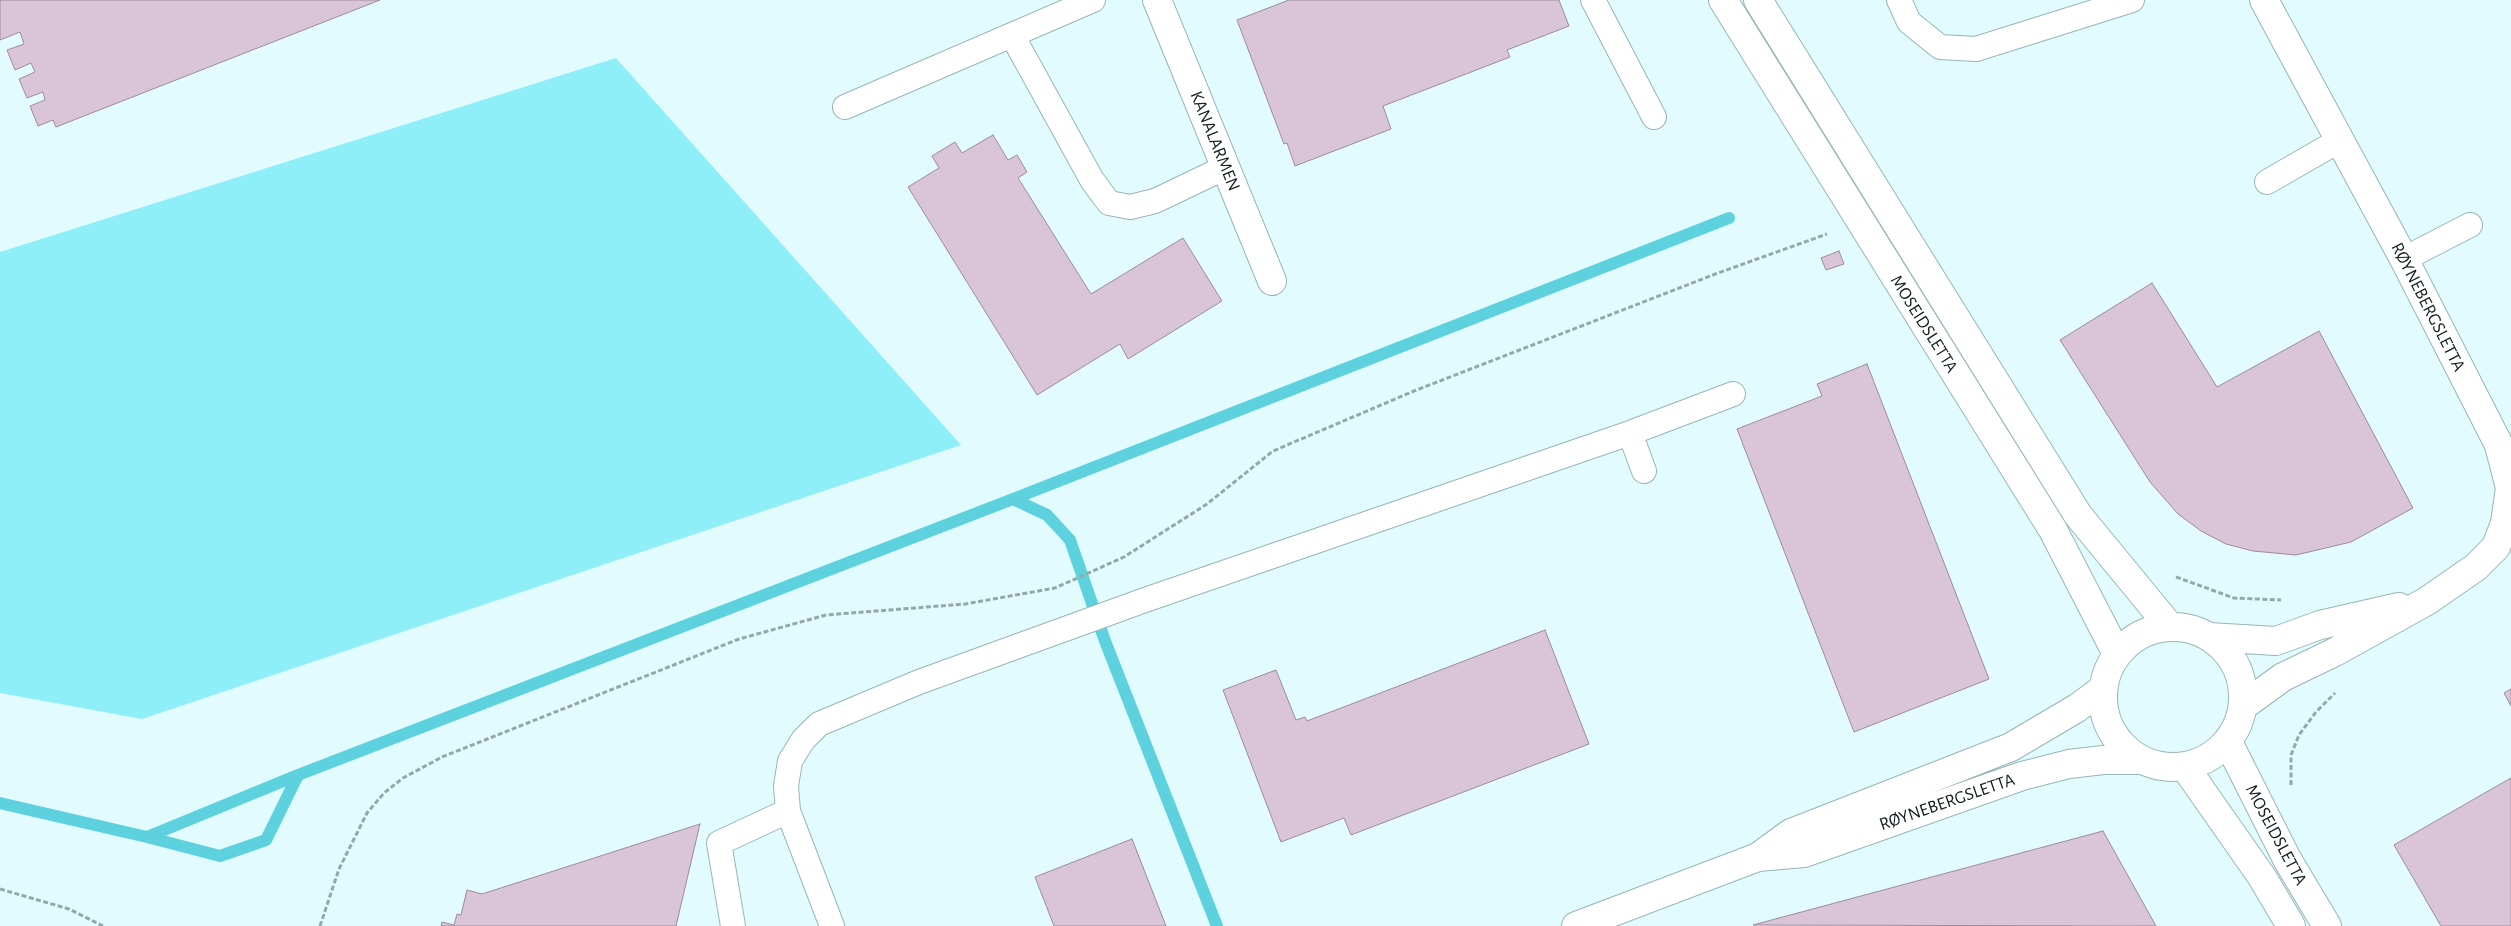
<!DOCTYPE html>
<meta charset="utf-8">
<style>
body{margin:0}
canvas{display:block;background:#e2fbfe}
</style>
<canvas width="2511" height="926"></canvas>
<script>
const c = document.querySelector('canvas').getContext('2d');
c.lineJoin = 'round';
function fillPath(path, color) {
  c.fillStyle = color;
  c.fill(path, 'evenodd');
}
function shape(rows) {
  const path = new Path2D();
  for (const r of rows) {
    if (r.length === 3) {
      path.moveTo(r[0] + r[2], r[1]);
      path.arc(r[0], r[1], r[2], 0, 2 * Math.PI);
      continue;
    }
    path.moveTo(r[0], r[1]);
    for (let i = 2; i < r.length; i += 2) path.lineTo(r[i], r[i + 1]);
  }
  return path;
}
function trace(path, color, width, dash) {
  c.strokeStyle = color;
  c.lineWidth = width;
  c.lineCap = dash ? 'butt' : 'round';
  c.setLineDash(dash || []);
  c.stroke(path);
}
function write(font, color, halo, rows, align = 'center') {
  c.font = font + ' "Alegreya Sans",sans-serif';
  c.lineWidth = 4.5;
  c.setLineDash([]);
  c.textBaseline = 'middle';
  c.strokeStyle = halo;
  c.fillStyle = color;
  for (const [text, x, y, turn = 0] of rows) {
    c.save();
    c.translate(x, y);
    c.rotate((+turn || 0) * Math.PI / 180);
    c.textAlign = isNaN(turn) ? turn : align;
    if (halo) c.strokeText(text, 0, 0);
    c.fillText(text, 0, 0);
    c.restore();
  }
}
fillPath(shape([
 [616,58,961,445,142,719,0,693,0,252]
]), '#8feff9');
trace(shape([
 [1013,499,1047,515,1070,540,1105,641,1217,926],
 [0,803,147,837,298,775,1013,499,1729,218],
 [147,837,220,856,266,840,298,775]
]), '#5dd2de', 12);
const building = shape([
 [0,0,380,0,56,127,53,120,38,126,30,106,45,100,43,92,27,98,19,79,35,72,31,63,15,70,7,50,24,44,20,32,0,40,0,0],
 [1289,0,1559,0,1569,26,1507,50,1510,57,1383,106,1391,129,1295,166,1287,143,1284,144,1237,20,1289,0],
 [993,135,1008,160,1017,155,1027,172,1018,178,1091,294,1183,238,1222,301,1128,359,1120,344,1037,395,908,187,939,168,932,156,955,142,962,153,993,135],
 [1839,251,1844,264,1826,270,1821,258,1839,251],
 [2152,283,2217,387,2319,331,2413,508,2351,542,2296,555,2253,551,2226,544,2201,531,2178,514,2150,482,2060,340,2152,283],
 [1867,364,1989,679,1854,732,1737,429,1822,396,1817,384,1867,364],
 [1545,630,1589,744,1351,835,1344,818,1281,842,1223,690,1276,670,1296,720,1305,717,1307,721,1545,630],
 [2511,689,2511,706,2504,693,2511,689],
 [2511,778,2511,926,2441,926,2394,845,2511,778],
 [700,824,676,926,441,926,442,922,454,925,457,914,461,915,467,890,482,894,700,824],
 [2103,831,2156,926,1753,925,2103,831],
 [1132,839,1166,926,1054,926,1035,877,1132,839]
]);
fillPath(building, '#d9c5d7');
trace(building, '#9d8a9b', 1);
const service = shape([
 [1593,0,1654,117],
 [1899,0,1909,22,1940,47,1976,49,2132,0],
 [1012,35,1092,180,1109,203,1130,207,1155,201,1226,167],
 [845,107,1093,0],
 [2267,182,2340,140],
 [2404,259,2470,225],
 [1630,433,1644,471],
 [733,926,719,843,788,811],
 [832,926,788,811,786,786,790,761,803,740,819,724,919,682,1145,600,1630,433,1733,394]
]);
const minor = shape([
 [1157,0,1272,281],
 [1723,0,2053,530,2117,654],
 [1758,0,2078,515,2170,627],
 [2173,697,70],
 [2209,637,2276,641,2320,625,2399,607],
 [2243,706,2283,677,2335,652,2427,601,2476,567,2496,547,2505,523,2510,488,2499,445,2404,259,2264,0],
 [2228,742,2287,859,2327,926],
 [2185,767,2262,877,2291,926],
 [1758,857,1791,833,2011,747,2077,708,2103,689],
 [1576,926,1758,857,1804,853,2022,776,2069,764,2103,760,2139,760]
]);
trace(service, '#97b5b9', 26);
trace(minor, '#97b5b9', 30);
trace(shape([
 [2176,577,2234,598,2281,600],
 [2291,785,2291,755,2299,735,2316,712,2335,693],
 [0,889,69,909,103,926],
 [320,926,339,869,367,813,384,793,403,778,442,757,739,639,826,615,965,604,1055,588,1124,557,1207,504,1273,451,1414,391,1718,273,1827,234]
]), '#94a8aa', 3, [5, 2.5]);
trace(service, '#fff', 24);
trace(minor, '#fff', 28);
write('18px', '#121e1f', '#fff', [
 ["KANALARMEN",1215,141,68],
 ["RØYNEBERGSLETTA",2428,307,63],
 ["MOSEIDSLETTA",1924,324,58],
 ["RØYNEBERGSLETTA",1947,802,-19],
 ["MOSEIDSLETTA",2276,835,62]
]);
</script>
